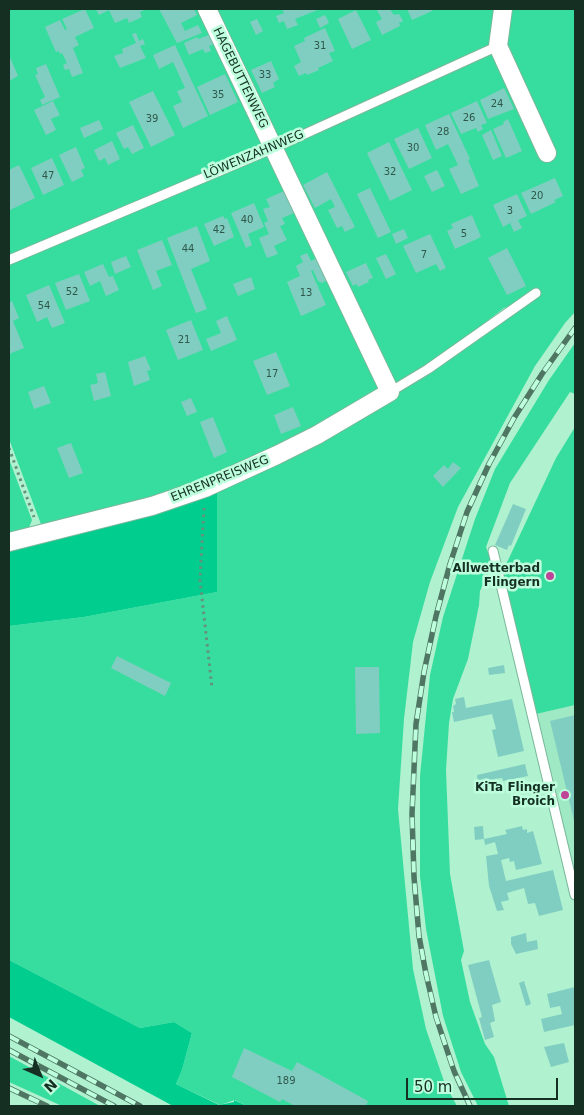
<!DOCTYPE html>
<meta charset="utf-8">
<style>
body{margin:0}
#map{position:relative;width:584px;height:1115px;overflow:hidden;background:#b0f1d0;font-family:"DejaVu Sans",sans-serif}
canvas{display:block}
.frame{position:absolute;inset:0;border:10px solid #153023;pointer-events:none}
.north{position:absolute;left:15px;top:1050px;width:50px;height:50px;-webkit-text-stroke:4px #bdffdd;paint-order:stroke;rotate:136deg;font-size:14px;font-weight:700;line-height:20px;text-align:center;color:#153023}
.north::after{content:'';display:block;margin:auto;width:18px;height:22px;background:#153023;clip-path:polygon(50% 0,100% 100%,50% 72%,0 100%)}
.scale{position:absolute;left:406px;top:1078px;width:152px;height:22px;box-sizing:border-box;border:2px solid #153023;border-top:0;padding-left:6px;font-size:15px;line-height:18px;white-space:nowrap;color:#153023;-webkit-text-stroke:4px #bdffdd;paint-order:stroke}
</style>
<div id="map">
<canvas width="584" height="1115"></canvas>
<div class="frame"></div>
<div class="north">N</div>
<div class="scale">50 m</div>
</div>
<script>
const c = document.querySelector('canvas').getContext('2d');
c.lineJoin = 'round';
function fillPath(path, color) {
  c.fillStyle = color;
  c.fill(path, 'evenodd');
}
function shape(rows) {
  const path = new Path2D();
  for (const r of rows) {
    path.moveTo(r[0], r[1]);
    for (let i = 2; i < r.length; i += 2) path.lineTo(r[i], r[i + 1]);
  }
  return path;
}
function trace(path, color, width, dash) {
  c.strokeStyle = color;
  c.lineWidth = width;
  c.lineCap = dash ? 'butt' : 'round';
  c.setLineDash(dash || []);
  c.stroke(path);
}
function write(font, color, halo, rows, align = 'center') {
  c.font = font + ' "DejaVu Sans",sans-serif';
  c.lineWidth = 5;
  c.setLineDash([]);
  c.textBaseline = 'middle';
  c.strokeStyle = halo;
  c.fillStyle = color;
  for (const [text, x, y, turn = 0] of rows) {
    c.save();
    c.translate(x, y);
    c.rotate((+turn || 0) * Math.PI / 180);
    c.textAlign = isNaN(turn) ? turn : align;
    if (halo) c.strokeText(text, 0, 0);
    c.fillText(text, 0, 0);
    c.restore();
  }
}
fillPath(shape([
 [575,705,575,877,536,714]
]), '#9fe9c4');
fillPath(shape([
 [9,9,575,9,575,312,565,323,535,366,458,507,430,582,413,642,404,719,398,809,413,969,426,1029,445,1084,457,1106,247,1106,235,1100,220,1105,176,1084,182,1070,192,1033,174,1022,140,1028,9,960,9,626,84,617,217,592,217,486,289,453,429,373,533,300,504,308,438,359,388,391,317,431,218,477,152,501,42,527,9,439],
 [575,343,575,394,570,392,510,483,486,547,492,564,480,591,479,605,468,659,453,699,449,723,446,770,450,874,464,951,461,960,470,1002,485,1044,494,1057,509,1106,478,1106,461,1072,443,1016,426,929,420,876,420,776,430,675,443,617,475,519,495,469,549,380],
 [575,427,575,705,536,714,502,573,556,458],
 [9,459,32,520,27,533,9,536],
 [9,1056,100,1106,62,1106,9,1082]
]), '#37dd9e');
fillPath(shape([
 [217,486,217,592,84,617,9,626,9,546],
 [9,960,140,1028,174,1022,192,1033,182,1070,176,1084,219,1105,234,1102,234,1100,247,1106,173,1106,9,1017]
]), '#01cd8f');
fillPath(shape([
 [85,9,94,28,75,37,79,45,73,48,83,73,72,77,69,69,65,70,63,65,67,63,62,53,60,54,59,51,56,52,45,27,60,20,65,30,67,29,62,19],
 [96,9,147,9,140,12,142,17,129,23,127,18,115,23,109,10,99,15],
 [159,9,194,9,197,15,181,23,185,31,198,25,202,33,177,43],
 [282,9,320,9,295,19,298,25,287,29,284,21,279,23,276,16,284,13],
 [381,9,390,9,393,14,394,14,395,15,399,14,403,21,399,23,400,26,382,35,376,22,382,19,377,10],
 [407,9,431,9,432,11,412,20],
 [356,10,371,40,352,49,338,19],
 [325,15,329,23,320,28,316,19],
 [257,19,263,31,256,35,250,22],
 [325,28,335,51,329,53,333,61,318,68,319,70,307,75,306,73,299,76,294,66,301,62,294,46,305,41,304,38],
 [136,33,139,41,143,39,145,44,140,46,146,58,120,68,114,56,123,53,122,49,136,43,132,34],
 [209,35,213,44,209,46,211,51,205,53,203,49,189,55,184,43,197,37,198,39],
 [175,45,208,116,183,128,173,106,182,102,177,91,185,88,173,62,159,69,153,55],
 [9,55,18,76,9,81],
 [271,61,279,79,273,83,275,87,262,93,251,70],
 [46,64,60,97,42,105,40,100,45,97,35,75,38,74,36,68],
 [225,74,238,102,210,115,197,87],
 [504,88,514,109,488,119,480,100],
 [153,91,175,135,151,147,129,102],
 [53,101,60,115,51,119,56,130,46,135,34,110],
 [477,101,487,123,481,125,483,129,478,132,476,128,461,134,451,113],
 [449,114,470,159,468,160,479,186,461,194,449,169,458,165,448,144,436,150,425,125],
 [508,119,522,151,506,158,493,129,504,124,503,122],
 [99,120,103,129,84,138,80,128],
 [133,125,144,148,132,154,128,147,124,149,116,133],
 [418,128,432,158,409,169,394,139],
 [491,130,502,156,493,160,482,135],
 [112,141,120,159,108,165,105,158,99,161,94,150],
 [389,142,412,190,390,201,367,153],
 [76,147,85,168,81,170,84,176,72,182,59,155],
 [52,158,64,185,43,195,31,168],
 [19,165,35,198,10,210,9,206,9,170],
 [437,170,445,186,432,192,424,176],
 [327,172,355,227,345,232,342,226,337,228,328,210,335,207,331,199,315,208,303,185],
 [555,178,563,196,554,200,556,202,531,214,521,193],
 [370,188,391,232,378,238,357,194],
 [284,191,294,213,282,218,285,224,280,226,287,240,274,246,278,254,267,258,259,238,269,234,264,223,268,221,263,209,270,207,266,199],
 [517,194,527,216,518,220,522,228,514,232,510,223,503,227,493,205],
 [254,203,264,227,248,234,252,245,246,248,231,213],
 [472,215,481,237,455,249,447,231,453,228,451,224],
 [223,216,225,219,227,218,234,237,214,246,204,224],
 [197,226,210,261,191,269,207,309,196,313,167,238],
 [404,229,408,238,396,244,392,234],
 [430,234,446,268,440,271,436,264,416,273,403,246],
 [162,240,172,265,156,271,162,286,153,290,137,250],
 [507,248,526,286,507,295,488,258],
 [307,253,311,261,319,257,329,279,322,283,318,281,313,270,311,271,326,305,301,316,287,282,300,276,296,266,303,262,300,256],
 [386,254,396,274,386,279,376,258],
 [126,256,131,267,115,274,111,262],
 [366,263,373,278,368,280,369,282,358,287,357,284,353,286,346,272],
 [103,264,109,277,113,276,119,290,106,296,100,281,90,286,84,272],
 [79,274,90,301,66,310,55,283],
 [251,277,255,289,238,296,233,284],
 [49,285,65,323,52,328,47,317,37,322,26,295],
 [12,301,19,318,13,321,24,348,9,354,9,303],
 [227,316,237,340,211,351,206,339,221,333,216,321],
 [191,320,203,350,178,360,166,330],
 [276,352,290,386,267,395,253,361],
 [145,356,151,370,147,371,150,380,134,386,128,362],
 [105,372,111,396,94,401,90,385,98,383,96,374],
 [44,386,51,403,34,409,28,392],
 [191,398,197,412,187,416,181,402],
 [293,407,301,426,281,434,274,415],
 [213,417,227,452,214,458,200,422],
 [71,443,83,473,69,478,57,448],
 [453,462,461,468,443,487,433,476,444,465,448,469],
 [513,504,526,509,511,546,509,545,507,550,495,545],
 [117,656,171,683,165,696,111,668],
 [504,665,505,673,489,675,488,668],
 [355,667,379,667,380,733,356,734],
 [464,697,466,708,512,699,524,751,498,757,492,730,496,729,492,714,454,722,452,712,454,712,453,706,456,704,455,699],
 [575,715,575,825,550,721],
 [525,764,528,776,503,781,502,778,495,779,484,787,485,791,479,793,477,775],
 [483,826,484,839,475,840,474,827],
 [522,826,523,830,527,829,527,833,533,831,542,864,516,870,514,861,510,862,509,858,501,860,506,881,553,870,563,910,539,916,535,903,528,904,524,888,507,893,509,900,501,902,504,910,497,911,489,886,486,856,498,854,495,842,485,845,484,839,507,834,505,830],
 [526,933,527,942,537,940,538,949,516,954,511,944,511,937],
 [489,960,501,1002,492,1005,495,1021,490,1023,494,1037,485,1040,479,1018,482,1017,468,965],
 [524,981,531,1004,526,1006,519,983],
 [575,987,575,1025,544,1032,541,1019,562,1014,560,1006,550,1008,547,994],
 [564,1043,569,1062,551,1067,544,1047],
 [244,1048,292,1071,297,1062,368,1101,366,1106,295,1106,282,1099,280,1102,232,1077]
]), '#80cec1');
const service = shape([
 [9,260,274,148,498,46],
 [390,392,428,369,536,293],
 [493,551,575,895]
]);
const minor = shape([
 [503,9,498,46,547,153],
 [9,542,152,506,205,488,277,455,317,435,390,392,207,9]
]);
trace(service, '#78b899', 11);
trace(minor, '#78b899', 20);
trace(shape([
 [9,448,34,517],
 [204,508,200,580,212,688]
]), '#64927b', 3, [2.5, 4]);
trace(service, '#fff', 9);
trace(minor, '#fff', 18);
const rail = shape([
 [9,1036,140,1106],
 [9,1050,114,1106],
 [9,1088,47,1106],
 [470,1106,454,1071,436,1017,426,974,419,936,414,877,412,814,416,724,424,672,436,616,450,564,467,512,489,464,514,418,542,374,575,328]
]);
trace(rail, '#4e7662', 5.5);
trace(rail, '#bdffdd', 4, [11]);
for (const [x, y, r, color] of [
 [550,576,5,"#bf4598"],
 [565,795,5,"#bf4598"]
]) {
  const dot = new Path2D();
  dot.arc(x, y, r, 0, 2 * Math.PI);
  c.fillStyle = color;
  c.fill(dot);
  trace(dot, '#bdffdd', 2);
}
write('10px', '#30584a', null, [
 ["31",320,46],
 ["33",265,75],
 ["35",218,95],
 ["24",497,104],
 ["26",469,118],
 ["39",152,119],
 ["28",443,132],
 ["30",413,148],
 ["32",390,172],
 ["47",48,176],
 ["20",537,196],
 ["3",510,211],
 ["40",247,220],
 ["42",219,230],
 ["5",464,234],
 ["44",188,249],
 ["7",424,255],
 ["52",72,292],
 ["13",306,293],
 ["54",44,306],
 ["21",184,340],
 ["17",272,374],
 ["189",286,1081]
]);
write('12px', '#153023', '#bdffdd', [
 ["HAGEBUTTENWEG",240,78,64],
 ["LÖWENZAHNWEG",254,155,-23],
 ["EHRENPREISWEG",220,479,-22]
]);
write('bold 12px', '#153023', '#bdffdd', [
 ["Allwetterbad",540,569],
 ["Flingern",540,583],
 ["KiTa Flinger",555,788],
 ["Broich",555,802]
], 'right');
</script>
